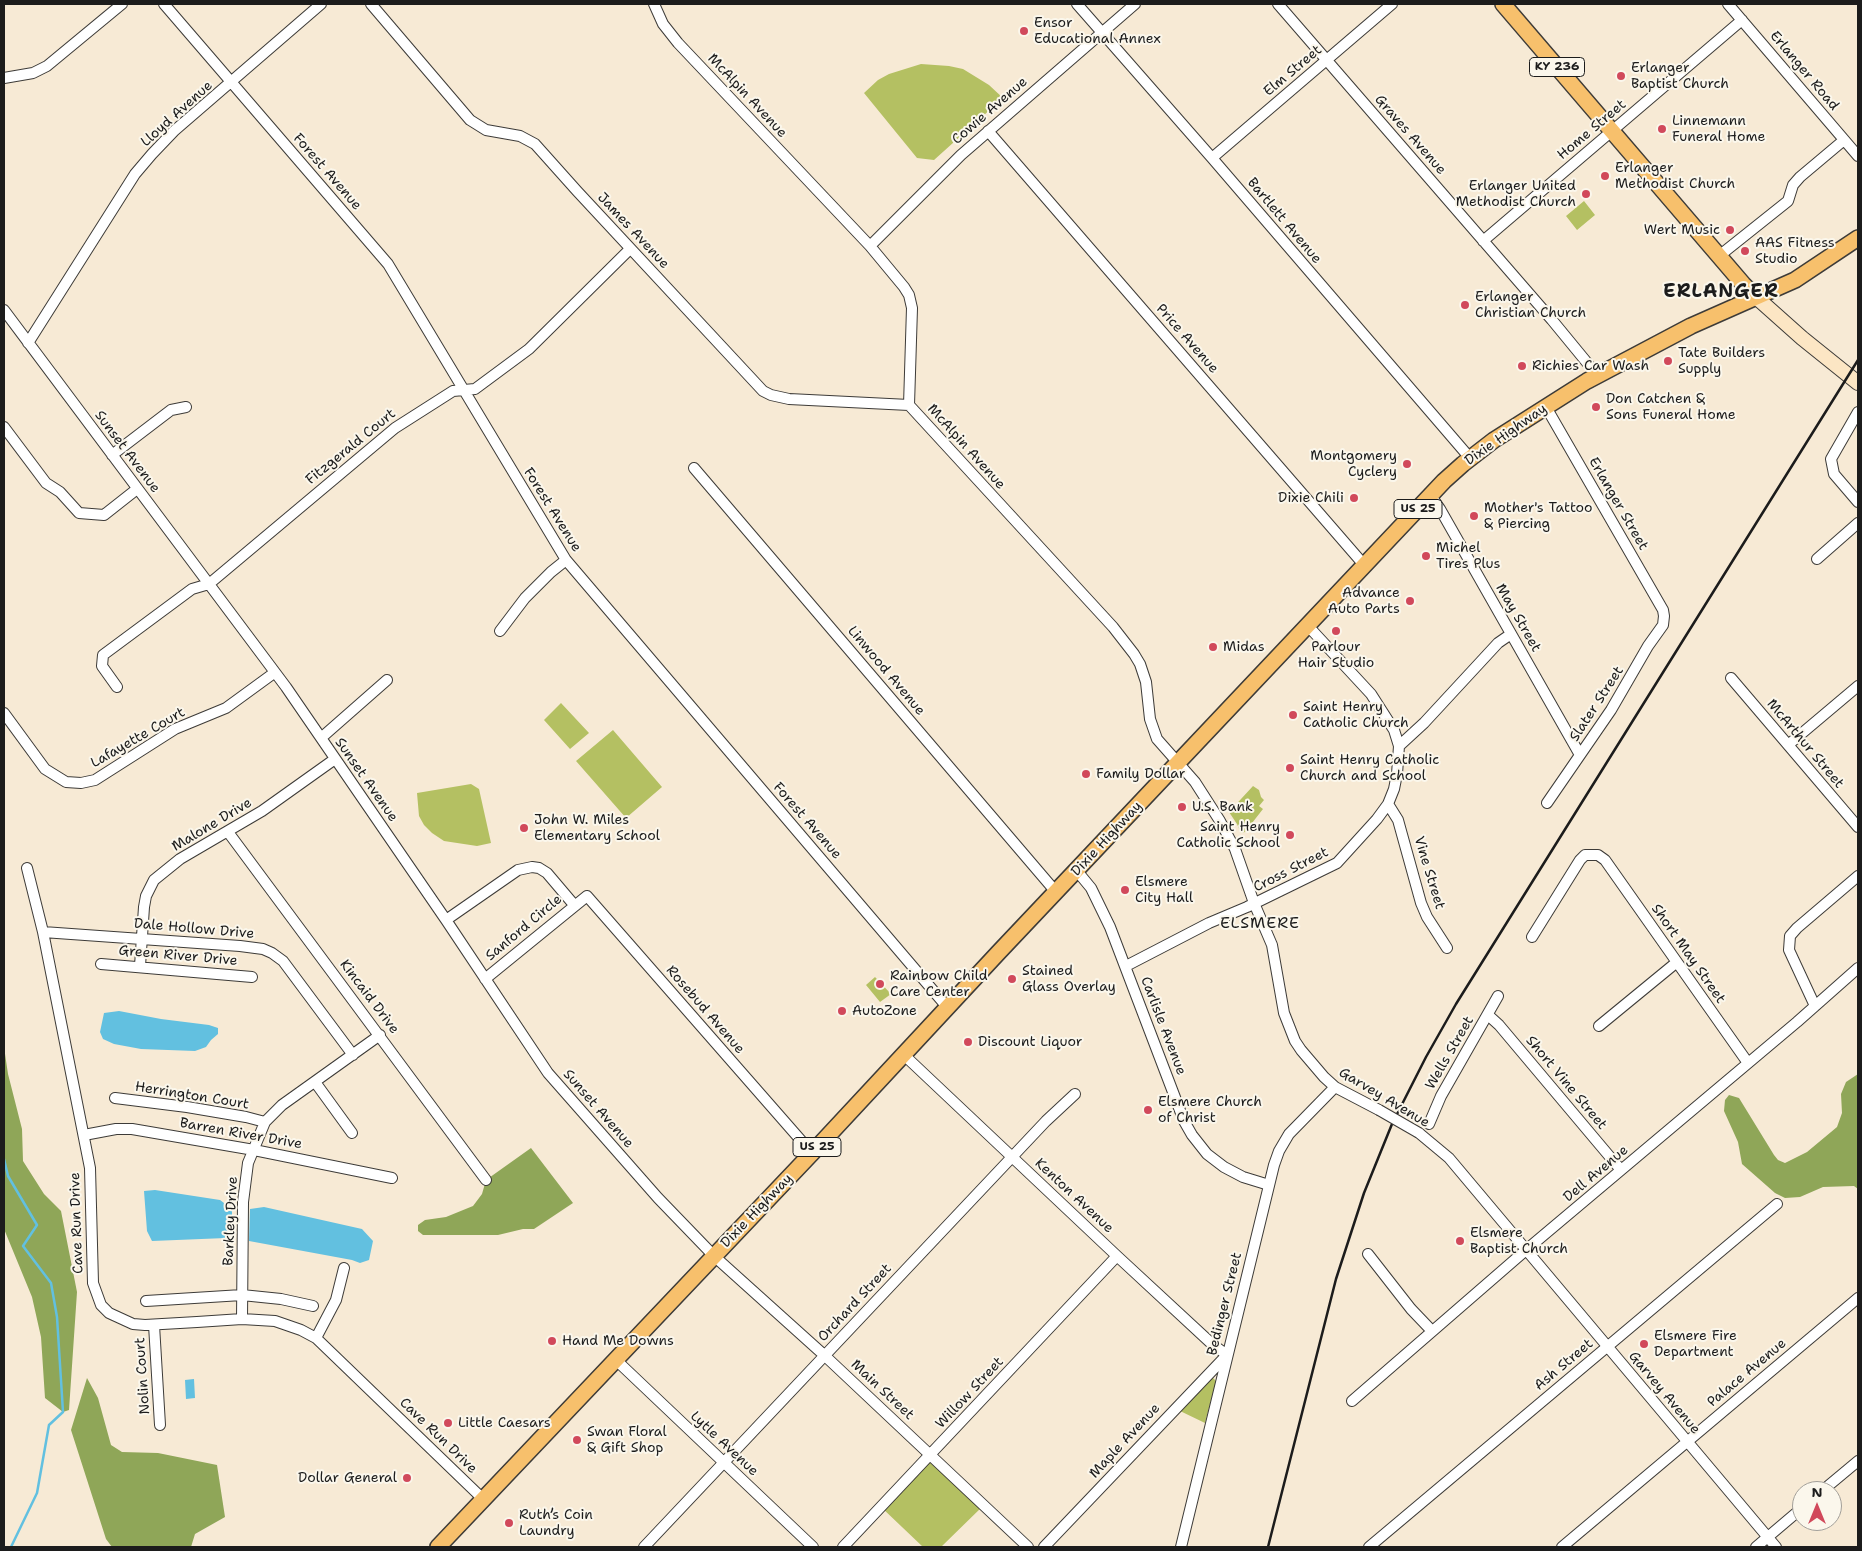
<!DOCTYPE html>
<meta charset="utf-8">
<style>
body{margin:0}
#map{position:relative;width:1862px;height:1551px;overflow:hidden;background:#f7ead5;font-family:"Shantell Sans",sans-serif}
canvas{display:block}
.frame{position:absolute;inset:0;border:5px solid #1c1c1c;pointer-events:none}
.north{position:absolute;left:1792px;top:1481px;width:50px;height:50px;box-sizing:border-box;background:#fbf7ec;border:1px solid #a29f99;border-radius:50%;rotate:0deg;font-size:14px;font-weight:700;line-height:20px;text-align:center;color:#1c1c1c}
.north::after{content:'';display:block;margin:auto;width:18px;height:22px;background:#d1495b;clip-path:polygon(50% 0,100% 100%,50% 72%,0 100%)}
</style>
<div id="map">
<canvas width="1862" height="1551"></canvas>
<div class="frame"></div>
<div class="north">N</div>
</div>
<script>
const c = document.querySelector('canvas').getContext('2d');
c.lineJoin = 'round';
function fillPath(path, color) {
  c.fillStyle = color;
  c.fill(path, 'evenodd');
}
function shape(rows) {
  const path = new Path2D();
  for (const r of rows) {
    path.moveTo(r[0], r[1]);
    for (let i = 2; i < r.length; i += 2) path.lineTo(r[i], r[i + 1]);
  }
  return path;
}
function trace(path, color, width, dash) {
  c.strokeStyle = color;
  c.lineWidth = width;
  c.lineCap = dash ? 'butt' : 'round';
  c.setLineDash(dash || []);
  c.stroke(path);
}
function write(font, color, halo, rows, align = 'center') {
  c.font = font + ' "Shantell Sans",sans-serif';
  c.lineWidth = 4;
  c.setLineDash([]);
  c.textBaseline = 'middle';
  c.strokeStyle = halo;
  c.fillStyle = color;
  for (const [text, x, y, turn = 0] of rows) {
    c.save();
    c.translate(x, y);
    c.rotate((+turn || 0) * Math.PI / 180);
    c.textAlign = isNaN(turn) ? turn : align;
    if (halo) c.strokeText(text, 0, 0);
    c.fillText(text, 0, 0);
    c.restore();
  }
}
fillPath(shape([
 [921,64,949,66,963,69,989,85,1003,98,934,160,917,158,864,93,878,80,889,74],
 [1584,201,1595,215,1577,230,1566,216],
 [561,703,589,733,570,749,544,720],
 [613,730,662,787,626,818,576,761],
 [471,784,479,789,491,843,477,846,444,841,432,833,424,825,419,816,417,793],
 [1253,786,1259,790,1261,797,1264,800,1259,806,1263,809,1245,832,1241,833,1237,824,1229,812],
 [875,977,891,994,880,1002,866,985],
 [1212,1377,1216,1381,1205,1423,1178,1410],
 [931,1455,984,1505,941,1547,923,1547,881,1507]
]), '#b4c062');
fillPath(shape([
 [4,1047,8,1074,22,1129,23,1161,44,1194,61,1211,77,1292,69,1410,63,1412,45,1398,41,1337,32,1297,4,1229],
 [1858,1074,1858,1189,1854,1186,1823,1187,1800,1197,1785,1198,1775,1193,1742,1164,1738,1142,1724,1111,1725,1100,1729,1095,1739,1098,1774,1155,1778,1160,1785,1163,1807,1152,1837,1127,1842,1113,1841,1094,1846,1082],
 [531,1148,573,1203,534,1229,523,1229,498,1235,423,1235,418,1231,418,1225,425,1220,446,1217,473,1206,482,1194,486,1180],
 [87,1378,98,1398,111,1445,122,1452,158,1453,217,1465,225,1517,195,1534,191,1547,112,1547,106,1539,71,1430]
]), '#8fa658');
fillPath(shape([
 [119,1011,161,1019,209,1025,218,1028,218,1034,211,1040,206,1047,195,1051,141,1049,114,1044,103,1039,100,1032,104,1013],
 [155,1190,220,1200,232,1209,232,1235,226,1238,152,1241,147,1231,144,1191],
 [264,1207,362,1229,373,1241,369,1260,360,1263,352,1260,249,1241,250,1209],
 [194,1379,195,1398,186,1399,185,1380]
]), '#62c0e0');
trace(shape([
 [4,1159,8,1176,37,1225,23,1246,51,1283,57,1317,63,1412,49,1425,37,1493,11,1547]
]), '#62c0e0', 2.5);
const minor = shape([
 [164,4,388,264,566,560,948,1008],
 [371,4,470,120,486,130,520,136,535,144,577,191,763,391,771,395,789,399,909,405],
 [654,4,663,24,678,43,870,246,904,287,909,295,912,308,909,405,1113,627,1134,654,1140,664,1146,682,1150,719,1157,739,1195,782,1220,821,1235,849,1254,903,1272,945,1284,1013,1295,1041,1301,1050,1324,1077,1335,1087,1379,1110],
 [1077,4,1212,158,1470,458],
 [1278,4,1552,320,1598,376],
 [1728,4,1858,156],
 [4,78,33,73,47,66,122,4],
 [988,131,1365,566],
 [1212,158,1392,4],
 [1483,241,1742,20],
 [870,246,961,155,1135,4],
 [1719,256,1788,201,1793,185,1800,177,1844,140],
 [4,310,286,687,446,920,548,1073,658,1198,714,1256,824,1355,1028,1547],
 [28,343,135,174,152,154,174,131,321,4],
 [1546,407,1663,610,1664,616,1663,625,1648,646,1611,710,1547,803],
 [1858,412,1831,459,1834,474,1858,502],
 [4,427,46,483,60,492,79,513,104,515,137,489],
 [112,455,171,410,186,407],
 [694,468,1056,892],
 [1431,496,1440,509,1580,755],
 [1817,559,1858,523],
 [500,631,525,598,551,572,566,560],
 [1731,678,1858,827],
 [117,687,102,666,103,655,192,589,209,584,395,428,453,391,475,389,529,349,630,249],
 [4,713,45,769,66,782,81,783,95,780,175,729,226,708,274,673],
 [321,738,387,680],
 [1788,745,1858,686],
 [1399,746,1424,723,1498,643,1511,634],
 [1388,804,1398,820,1421,903,1427,917,1447,948],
 [228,832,486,1180],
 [27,868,43,932,90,1168,93,1283,101,1305,109,1313,133,1324,145,1325,197,1322,242,1319,275,1321,301,1330,316,1338,483,1499],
 [1077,871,1091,888,1110,927,1184,1121,1192,1135,1207,1154,1224,1167,1243,1177,1269,1185],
 [446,920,518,870,532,867,539,868,547,873,575,906],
 [43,932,240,946,263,949,272,953,283,961,353,1055],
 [1532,937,1580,860,1585,855,1598,855,1605,860,1748,1063],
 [101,964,252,977],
 [140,966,144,907,146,896,154,880,180,859,262,811,335,759],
 [1126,966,1209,923,1247,907,1337,863,1377,819,1388,804,1394,789,1397,774,1399,746,1394,730,1371,694,1308,626],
 [485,979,587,896,812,1153],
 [1815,1006,1789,950,1790,936,1797,928,1858,876],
 [1488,1015,1499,1025,1621,1170],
 [1599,1026,1677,962],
 [904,1055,1117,1256,1212,1344,1227,1355,1044,1547],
 [315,1082,352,1133],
 [115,1098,187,1107,246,1117,265,1122],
 [1429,1124,1441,1096,1498,996],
 [1419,1133,1449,1158,1776,1547],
 [84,1135,116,1129,132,1129,254,1150,392,1178],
 [1368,1254,1411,1309,1432,1331],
 [146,1301,242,1295,281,1299,313,1306],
 [242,1319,243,1202,248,1163,265,1122,282,1105,380,1035],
 [154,1325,160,1425],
 [316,1338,336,1300,344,1268],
 [616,1360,813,1547],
 [1352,1401,1526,1250,1797,1022,1858,968],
 [1822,1491,1858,1461],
 [644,1547,1046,1121,1075,1094],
 [843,1547,1117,1256],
 [1181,1547,1274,1165,1279,1151,1289,1134,1335,1087],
 [1369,1547,1777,1204],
 [1562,1547,1858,1298],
 [1756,1547,1802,1508]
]);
const secondary = shape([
 [1756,297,1802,338,1858,383]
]);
const primary = shape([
 [1503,4,1743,284,1756,297],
 [438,1547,812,1153,998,953,1444,481,1463,464,1494,440,1587,381,1691,326,1795,280,1858,238]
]);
trace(minor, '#3d3b38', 12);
trace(secondary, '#3d3b38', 16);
trace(primary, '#3d3b38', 18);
trace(minor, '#fff', 10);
trace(secondary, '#fce6c4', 14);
trace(primary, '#f7c06c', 15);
trace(shape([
 [1268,1547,1336,1279,1364,1193,1392,1124,1426,1057,1456,1004,1858,360]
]), '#1c1c1c', 2.5);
const minorBridge = shape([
 [1379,1110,1419,1133]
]);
trace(minorBridge, '#3d3b38', 12, []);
trace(minorBridge, '#fff', 10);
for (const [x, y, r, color] of [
 [1024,31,5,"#d1495b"],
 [1621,76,5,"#d1495b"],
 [1662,129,5,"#d1495b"],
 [1605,176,5,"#d1495b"],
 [1586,194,5,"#d1495b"],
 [1730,230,5,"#d1495b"],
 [1745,251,5,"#d1495b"],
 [1465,305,5,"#d1495b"],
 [1668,361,5,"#d1495b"],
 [1522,366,5,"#d1495b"],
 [1596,407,5,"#d1495b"],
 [1407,464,5,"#d1495b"],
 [1354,498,5,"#d1495b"],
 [1474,516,5,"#d1495b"],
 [1426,556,5,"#d1495b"],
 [1410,601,5,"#d1495b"],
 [1336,631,5,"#d1495b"],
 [1213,647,5,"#d1495b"],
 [1293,715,5,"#d1495b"],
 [1290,768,5,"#d1495b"],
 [1086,774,5,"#d1495b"],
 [1182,807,5,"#d1495b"],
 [524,828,5,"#d1495b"],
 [1290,835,5,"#d1495b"],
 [1125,890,5,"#d1495b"],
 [1012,979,5,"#d1495b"],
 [880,984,5,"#d1495b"],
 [842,1011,5,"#d1495b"],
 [968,1042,5,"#d1495b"],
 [1148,1110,5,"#d1495b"],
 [1460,1241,5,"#d1495b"],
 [552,1341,5,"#d1495b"],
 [1644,1344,5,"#d1495b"],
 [448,1423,5,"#d1495b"],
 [577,1440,5,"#d1495b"],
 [407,1478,5,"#d1495b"],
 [509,1523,5,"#d1495b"]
]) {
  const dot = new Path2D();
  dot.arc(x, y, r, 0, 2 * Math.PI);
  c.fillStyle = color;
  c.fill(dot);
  trace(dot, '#fbf7ec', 2);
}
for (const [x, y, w] of [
 [1557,67,55],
 [1418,509,48],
 [817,1147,48]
]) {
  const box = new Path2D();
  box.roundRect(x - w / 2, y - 9.5, w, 19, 4);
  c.fillStyle = '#fbf7ec';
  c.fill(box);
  trace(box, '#1c1c1c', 1);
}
write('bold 12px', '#1c1c1c', null, [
 ["KY 236",1557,67],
 ["US 25",1418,509],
 ["US 25",817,1147]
]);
write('14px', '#1c1c1c', '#fbf7ec', [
 ["Ensor",1034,23],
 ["Educational Annex",1034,39],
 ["Erlanger",1631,68],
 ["Baptist Church",1631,84],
 ["Linnemann",1672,121],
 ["Funeral Home",1672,137],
 ["Erlanger",1615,168],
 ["Methodist Church",1615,184],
 ["Erlanger United",1576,186,"right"],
 ["Methodist Church",1576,202,"right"],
 ["Wert Music",1720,230,"right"],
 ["AAS Fitness",1755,243],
 ["Studio",1755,259],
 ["Erlanger",1475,297],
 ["Christian Church",1475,313],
 ["Tate Builders",1678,353],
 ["Supply",1678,369],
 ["Richies Car Wash",1532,366],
 ["Don Catchen &",1606,399],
 ["Sons Funeral Home",1606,415],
 ["Montgomery",1397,456,"right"],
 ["Cyclery",1397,472,"right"],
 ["Dixie Chili",1344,498,"right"],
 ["Mother's Tattoo",1484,508],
 ["& Piercing",1484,524],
 ["Michel",1436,548],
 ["Tires Plus",1436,564],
 ["Advance",1400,593,"right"],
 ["Auto Parts",1400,609,"right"],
 ["Midas",1223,647],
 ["Parlour",1336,647,"center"],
 ["Hair Studio",1336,663,"center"],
 ["Saint Henry",1303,707],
 ["Catholic Church",1303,723],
 ["Saint Henry Catholic",1300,760],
 ["Church and School",1300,776],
 ["Family Dollar",1096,774],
 ["U.S. Bank",1192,807],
 ["John W. Miles",534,820],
 ["Elementary School",534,836],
 ["Saint Henry",1280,827,"right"],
 ["Catholic School",1280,843,"right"],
 ["Elsmere",1135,882],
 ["City Hall",1135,898],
 ["Stained",1022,971],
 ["Glass Overlay",1022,987],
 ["Rainbow Child",890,976],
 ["Care Center",890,992],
 ["AutoZone",852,1011],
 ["Discount Liquor",978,1042],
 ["Elsmere Church",1158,1102],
 ["of Christ",1158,1118],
 ["Elsmere",1470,1233],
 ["Baptist Church",1470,1249],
 ["Elsmere Fire",1654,1336],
 ["Department",1654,1352],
 ["Hand Me Downs",562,1341],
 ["Little Caesars",458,1423],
 ["Swan Floral",587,1432],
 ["& Gift Shop",587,1448],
 ["Dollar General",397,1478,"right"],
 ["Ruth’s Coin",519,1515],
 ["Laundry",519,1531]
], 'left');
write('14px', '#1c1c1c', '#fbf7ec', [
 ["Elm Street",1293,71,-40],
 ["Erlanger Road",1804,71,50],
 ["McAlpin Avenue",747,96,47],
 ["Cowie Avenue",990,111,-41],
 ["Lloyd Avenue",177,114,-42],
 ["Home Street",1592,130,-40],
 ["Graves Avenue",1410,135,49],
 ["Forest Avenue",327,172,49],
 ["Bartlett Avenue",1284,221,50],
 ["James Avenue",633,231,47],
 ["Price Avenue",1187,339,49],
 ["Dixie Highway",1506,435,-35],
 ["Fitzgerald Court",351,447,-39],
 ["McAlpin Avenue",966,447,48],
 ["Sunset Avenue",127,452,53],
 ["Erlanger Street",1618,504,60],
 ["Forest Avenue",552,510,58],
 ["May Street",1518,618,60],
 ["Linwood Avenue",886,671,50],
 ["Slater Street",1597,704,-57],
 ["Lafayette Court",138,738,-30],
 ["McArthur Street",1805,744,50],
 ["Sunset Avenue",366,780,55],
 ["Forest Avenue",807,821,49],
 ["Malone Drive",212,825,-31],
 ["Dixie Highway",1107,839,-47],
 ["Cross Street",1291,870,-27],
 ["Vine Street",1429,873,73],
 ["Sanford Circle",524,928,-40],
 ["Dale Hollow Drive",194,929,5],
 ["Short May Street",1688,954,55],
 ["Green River Drive",178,956,5],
 ["Kincaid Drive",369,997,53],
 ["Rosebud Avenue",705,1010,49],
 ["Carlisle Avenue",1163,1026,69],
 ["Wells Street",1450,1053,-60],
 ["Short Vine Street",1566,1083,50],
 ["Herrington Court",192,1096,9],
 ["Garvey Avenue",1384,1098,31],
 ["Sunset Avenue",598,1109,49],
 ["Barren River Drive",241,1134,10],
 ["Dell Avenue",1596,1174,-40],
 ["Kenton Avenue",1074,1196,43],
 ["Dixie Highway",757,1211,-46],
 ["Barkley Drive",231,1221,-87],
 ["Cave Run Drive",77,1223,-92],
 ["Orchard Street",855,1303,-47],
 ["Bedinger Street",1225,1304,-76],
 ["Ash Street",1564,1365,-40],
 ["Palace Avenue",1747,1373,-40],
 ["Nolin Court",143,1376,-94],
 ["Main Street",882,1390,43],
 ["Willow Street",970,1393,-47],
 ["Garvey Avenue",1664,1393,50],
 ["Cave Run Drive",438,1436,44],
 ["Maple Avenue",1125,1441,-47],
 ["Lytle Avenue",724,1444,43]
]);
c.letterSpacing = '1px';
write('16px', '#1c1c1c', '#fbf7ec', [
 ["ELSMERE",1260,924]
]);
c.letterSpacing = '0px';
c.letterSpacing = '1px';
write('bold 19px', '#1c1c1c', '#fbf7ec', [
 ["ERLANGER",1721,292]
]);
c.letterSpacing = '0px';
</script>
